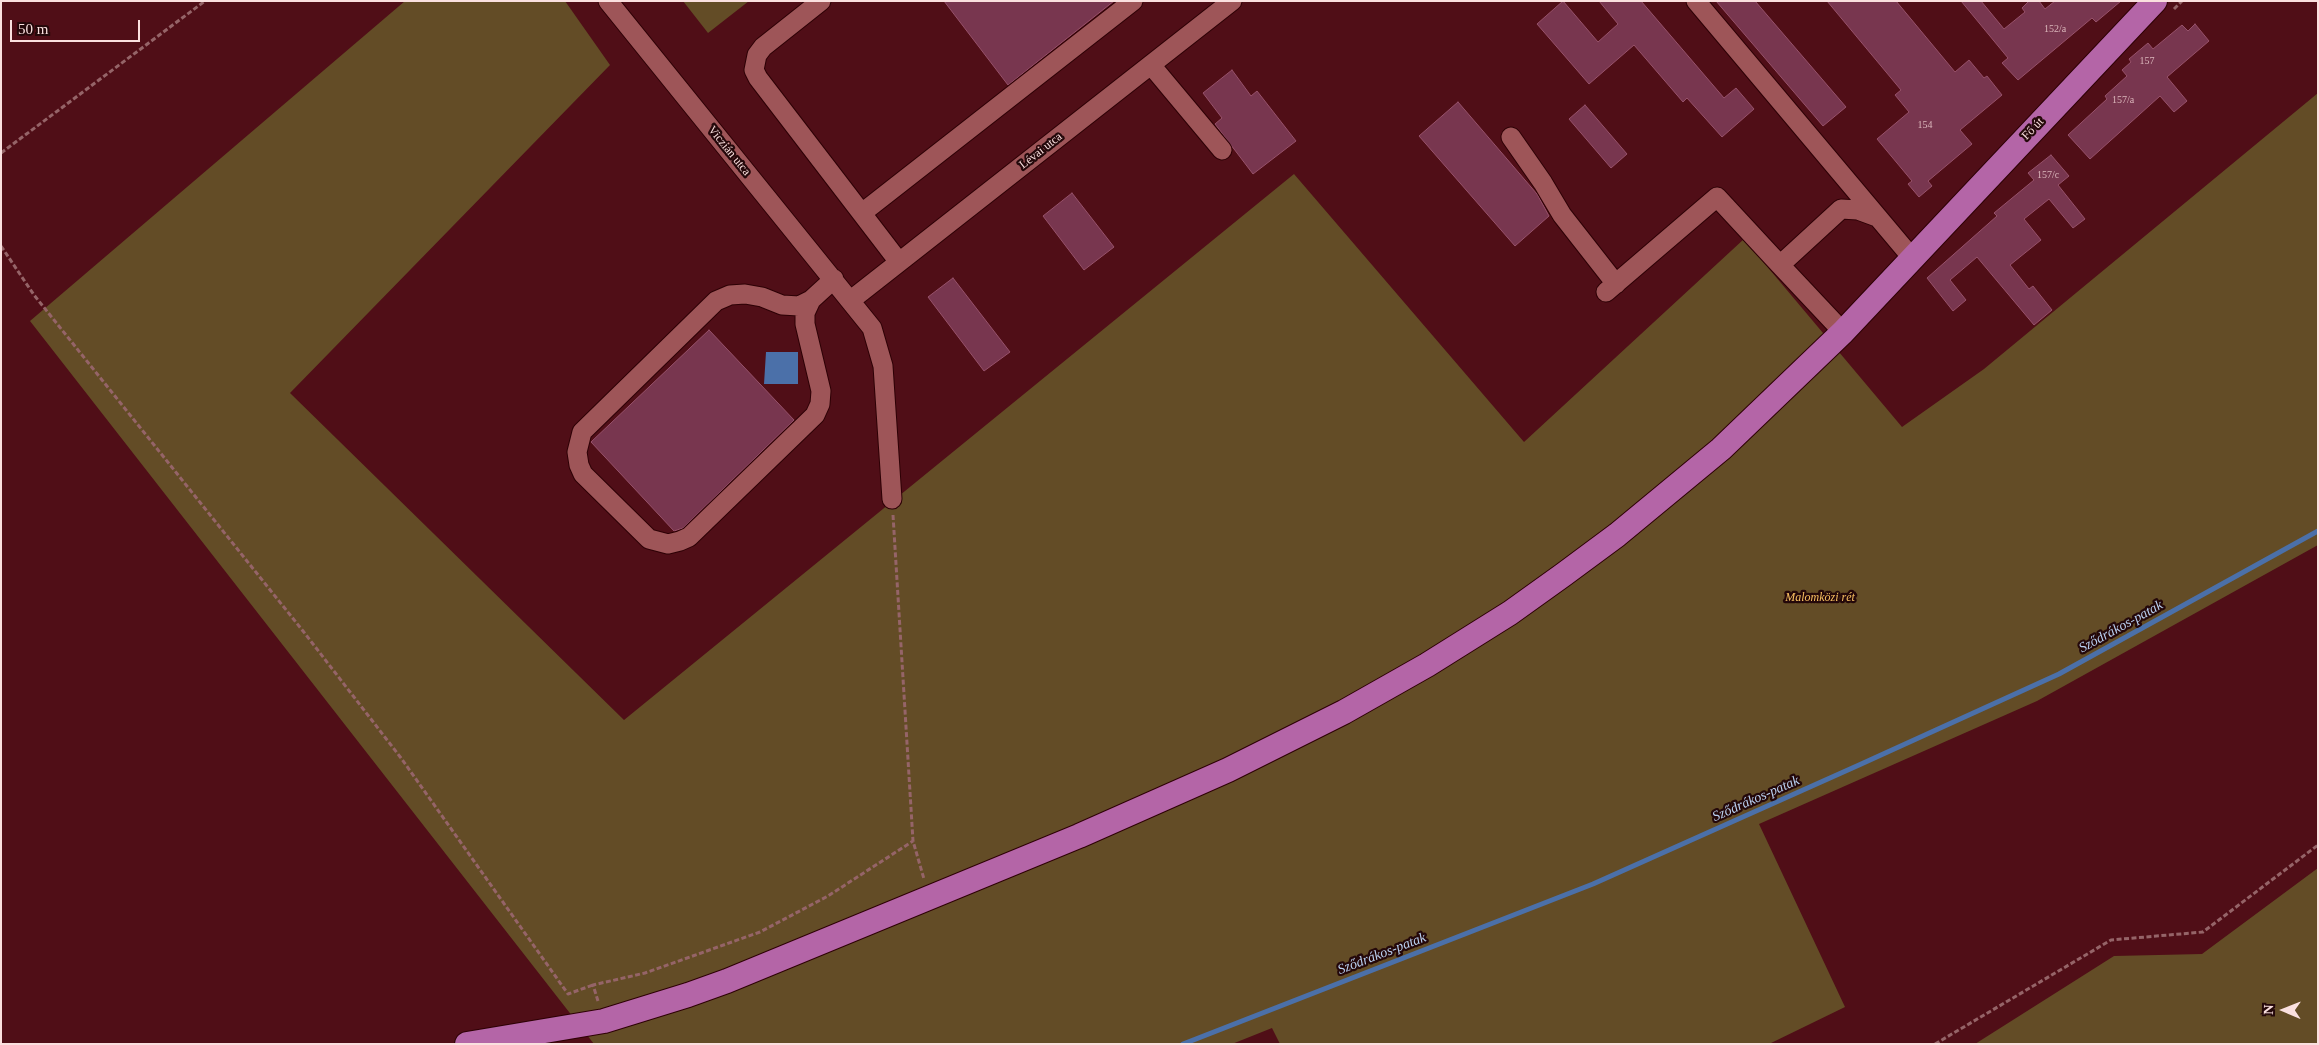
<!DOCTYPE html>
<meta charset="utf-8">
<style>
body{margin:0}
#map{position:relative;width:2319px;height:1045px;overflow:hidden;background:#500e17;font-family:Georgia,serif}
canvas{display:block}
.frame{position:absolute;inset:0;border:2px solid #fae0df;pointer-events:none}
.north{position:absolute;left:2259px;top:985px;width:50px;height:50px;-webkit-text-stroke:4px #24080a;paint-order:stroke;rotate:271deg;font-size:14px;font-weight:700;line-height:20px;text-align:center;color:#fae0df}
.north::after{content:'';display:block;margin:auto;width:18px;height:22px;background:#fae0df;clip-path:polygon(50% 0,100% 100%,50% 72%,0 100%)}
.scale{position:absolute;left:10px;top:20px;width:130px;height:22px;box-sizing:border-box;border:2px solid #fae0df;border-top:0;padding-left:6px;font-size:15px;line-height:18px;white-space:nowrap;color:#fae0df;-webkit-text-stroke:4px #24080a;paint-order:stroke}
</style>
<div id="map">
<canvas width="2319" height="1045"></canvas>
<div class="frame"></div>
<div class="north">N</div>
<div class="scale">50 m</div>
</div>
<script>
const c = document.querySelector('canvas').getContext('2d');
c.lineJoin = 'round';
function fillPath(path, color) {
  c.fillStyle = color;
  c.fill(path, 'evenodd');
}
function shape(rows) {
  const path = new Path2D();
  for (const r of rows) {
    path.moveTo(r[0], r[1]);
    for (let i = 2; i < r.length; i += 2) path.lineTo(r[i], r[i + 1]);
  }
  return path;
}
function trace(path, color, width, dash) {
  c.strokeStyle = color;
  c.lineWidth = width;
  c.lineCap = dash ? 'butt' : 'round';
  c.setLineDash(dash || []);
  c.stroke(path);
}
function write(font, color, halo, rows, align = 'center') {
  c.font = font + ' Georgia,serif';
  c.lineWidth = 4.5;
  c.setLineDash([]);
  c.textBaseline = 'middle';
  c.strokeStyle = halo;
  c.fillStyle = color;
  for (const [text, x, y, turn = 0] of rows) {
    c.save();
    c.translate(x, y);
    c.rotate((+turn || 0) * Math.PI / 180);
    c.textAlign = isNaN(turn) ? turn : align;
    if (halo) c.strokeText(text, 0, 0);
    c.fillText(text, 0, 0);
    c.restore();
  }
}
fillPath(shape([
 [405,1,565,1,610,65,290,393,624,720,1294,174,1524,442,1744,239,1902,427,1984,369,2318,93,2318,545,2037,701,1759,824,1845,1007,1769,1044,1280,1044,1272,1028,1232,1044,594,1044,30,321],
 [683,1,749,1,708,33],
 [2318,868,2318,1044,1975,1044,2114,956,2202,954]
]), '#634c26');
fillPath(shape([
 [766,352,798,352,798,384,764,384]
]), '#4b70a9');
trace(shape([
 [1183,1044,1593,884,1859,765,2059,674,2318,531]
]), '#4b70a9', 5);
const building = shape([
 [944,1,1114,1,1008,85,944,1],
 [1563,1,1598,42,1618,24,1599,1,1641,1,1724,98,1736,88,1754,109,1722,137,1687,98,1683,102,1634,45,1589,84,1537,24,1563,1],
 [1716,1,1755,1,1846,107,1823,126,1716,1],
 [1827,1,1896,1,1955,72,1969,60,1984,78,1987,76,2002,95,1960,130,1972,144,1928,181,1932,186,1919,197,1908,184,1912,181,1877,139,1909,112,1895,95,1901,90,1827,1],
 [1961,1,1981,1,2004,29,2025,12,2022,8,2029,1,2039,1,2045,9,2055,1,2121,1,2096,22,2092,18,2018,80,2002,63,2008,58,1961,1],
 [2195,24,2209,41,2167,77,2187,101,2174,112,2160,96,2090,159,2068,135,2107,99,2105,96,2127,76,2122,70,2131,62,2129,59,2148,43,2153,49,2182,25,2188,31,2195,24],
 [1232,70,1251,96,1257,91,1296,141,1253,174,1215,124,1222,118,1203,93,1232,70],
 [1458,102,1537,194,1549,216,1515,246,1419,136,1458,102],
 [1585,105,1627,154,1611,168,1569,119,1585,105],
 [2051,155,2069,176,2058,185,2085,219,2073,228,2049,199,2024,219,2041,240,2010,265,2029,289,2033,286,2052,310,2034,325,1977,257,1950,280,1966,300,1953,311,1927,278,1997,216,1994,213,2034,180,2028,173,2051,155],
 [1072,193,1114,247,1084,270,1043,216,1072,193],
 [953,278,1010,352,984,371,928,297,953,278],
 [709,330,794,420,683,528,674,531,591,442,709,330]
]);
fillPath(building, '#78364f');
trace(building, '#97526b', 1);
const minor = shape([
 [608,1,872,328,883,366,892,499],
 [821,1,763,47,757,55,754,70,758,78,899,262],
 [1696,1,1913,259],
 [1151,65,1222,150],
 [1511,137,1543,183,1562,215,1616,284],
 [862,213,1133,1],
 [1606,292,1717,197,1780,265],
 [811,300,805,313,805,324,821,391,820,404,815,415,689,537,680,541,668,544,649,539,583,474,579,465,577,452,582,432,716,301,730,295,745,294,762,297,782,305,799,306,811,300,834,279],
 [851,300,1232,1],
 [1843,332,1780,265,1841,209,1858,210,1877,217]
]);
const major = shape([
 [467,1044,604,1021,688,995,727,981,1079,836,1228,770,1344,712,1427,665,1510,613,1563,575,1617,535,1721,449,1843,332,2155,1]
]);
trace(minor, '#2d0005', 21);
trace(major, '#2d0005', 26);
trace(shape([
 [2174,9,2182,1],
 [1,153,205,1],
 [1,246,34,295,303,631,401,758,568,994,593,985],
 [893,515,913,841,924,879],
 [598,1001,593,985,645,973,760,932,828,896,913,841],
 [1935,1044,2111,940,2203,932,2318,845]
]), '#956468', 3, [5, 2.5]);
trace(minor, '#9e5558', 19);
trace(major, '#b465a7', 24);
write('10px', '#dab6bb', null, [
 ["152/a",2055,29],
 ["157",2147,61],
 ["157/a",2123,100],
 ["154",1925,125],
 ["157/c",2048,175]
]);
write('12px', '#fae0df', '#24080a', [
 ["Fő út",2033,129,-46],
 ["Viczián utca",729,151,51],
 ["Lévai utca",1041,151,-38]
]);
write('italic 12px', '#f8c061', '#24080a', [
 ["Malomközi rét",1820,598]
]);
write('italic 14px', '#bad0f1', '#24080a', [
 ["Sződrákos-patak",2121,627,-29],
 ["Sződrákos-patak",1756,799,-24],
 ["Sződrákos-patak",1382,954,-21]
]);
</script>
